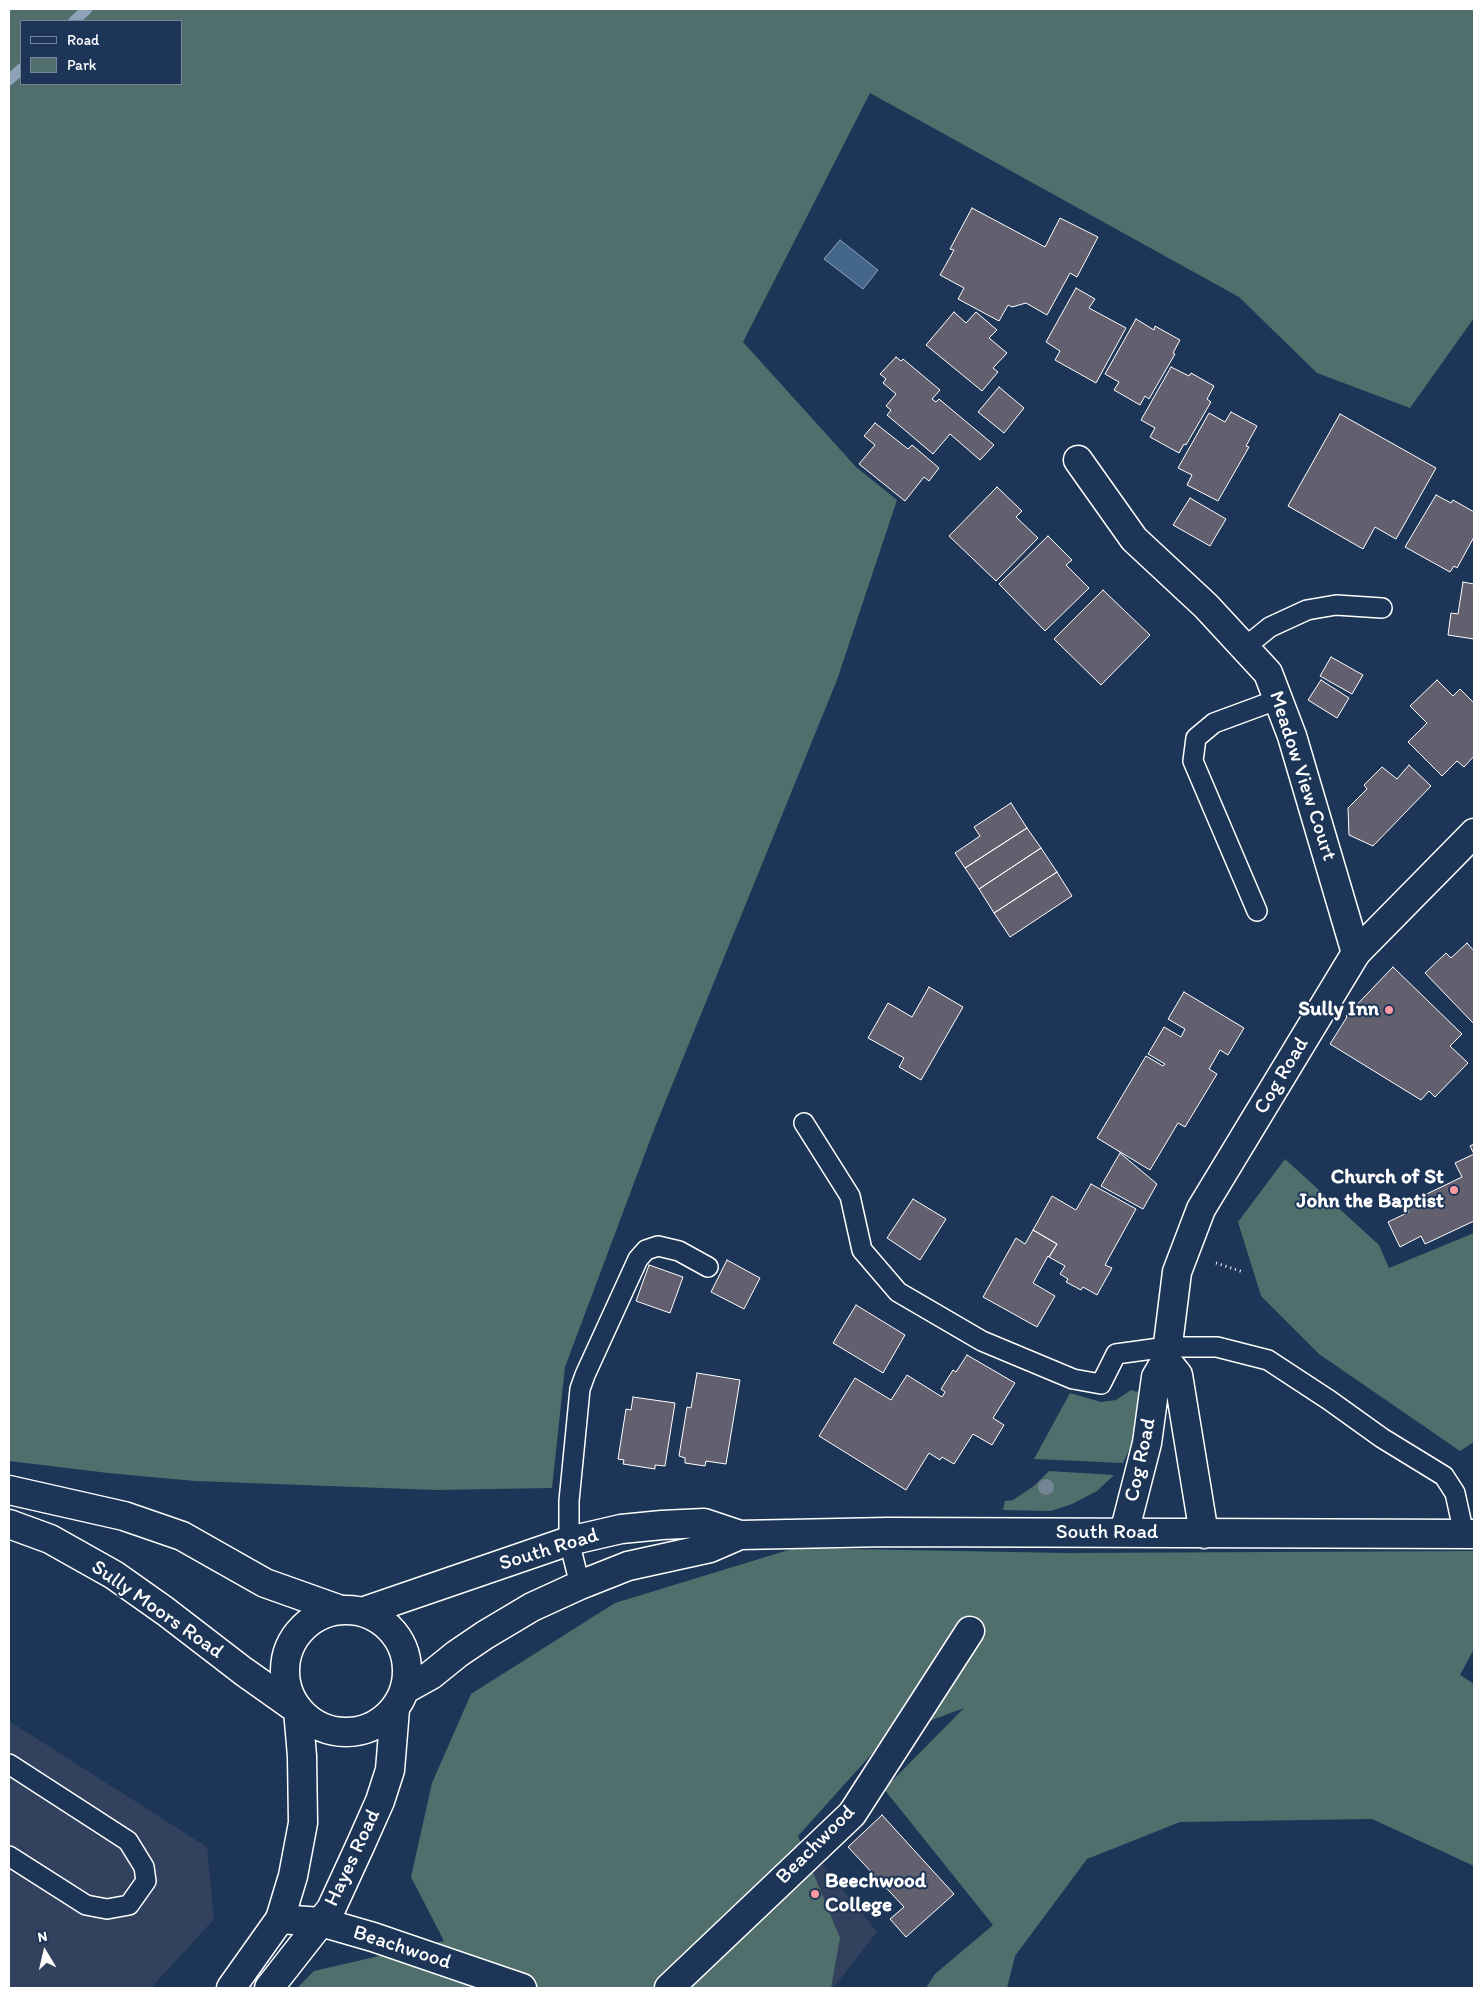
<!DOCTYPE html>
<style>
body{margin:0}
#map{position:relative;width:1483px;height:1997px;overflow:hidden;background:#1d3557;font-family:Itim,sans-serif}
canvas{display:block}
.frame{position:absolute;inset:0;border:10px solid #fff;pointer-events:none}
.legend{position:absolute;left:20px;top:20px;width:162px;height:65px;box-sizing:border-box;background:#1d3557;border:1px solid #77869a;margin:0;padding:6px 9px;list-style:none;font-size:15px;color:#fff}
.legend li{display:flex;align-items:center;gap:10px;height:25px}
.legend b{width:25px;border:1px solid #77869a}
.north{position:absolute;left:20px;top:1927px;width:50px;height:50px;-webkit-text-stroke:4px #1d3557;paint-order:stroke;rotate:351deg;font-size:14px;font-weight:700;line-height:20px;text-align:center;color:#fff}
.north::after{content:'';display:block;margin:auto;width:18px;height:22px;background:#fff;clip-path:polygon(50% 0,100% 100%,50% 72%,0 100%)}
</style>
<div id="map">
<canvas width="1483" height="1997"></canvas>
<div class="frame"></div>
<ul class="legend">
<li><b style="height:6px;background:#1d3557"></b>Road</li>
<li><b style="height:14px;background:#506e6c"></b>Park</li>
</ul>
<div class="north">N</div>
</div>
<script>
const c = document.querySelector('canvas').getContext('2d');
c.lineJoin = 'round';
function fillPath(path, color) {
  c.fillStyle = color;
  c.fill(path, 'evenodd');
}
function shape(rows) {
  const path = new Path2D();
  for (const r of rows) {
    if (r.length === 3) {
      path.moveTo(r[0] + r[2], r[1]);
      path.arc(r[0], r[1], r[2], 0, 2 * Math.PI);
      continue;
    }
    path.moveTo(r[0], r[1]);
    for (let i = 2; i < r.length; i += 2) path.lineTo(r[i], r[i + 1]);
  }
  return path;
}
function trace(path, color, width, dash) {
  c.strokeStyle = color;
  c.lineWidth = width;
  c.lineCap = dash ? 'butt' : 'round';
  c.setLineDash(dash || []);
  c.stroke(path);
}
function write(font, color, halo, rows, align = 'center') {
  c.font = font + ' Itim,sans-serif';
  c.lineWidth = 4;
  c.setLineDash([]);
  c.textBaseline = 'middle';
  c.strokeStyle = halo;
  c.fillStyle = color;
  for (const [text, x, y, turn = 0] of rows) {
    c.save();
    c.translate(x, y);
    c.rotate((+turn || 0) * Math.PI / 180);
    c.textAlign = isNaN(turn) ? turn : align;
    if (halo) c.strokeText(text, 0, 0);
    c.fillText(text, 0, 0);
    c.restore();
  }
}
fillPath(shape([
 [9,1721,207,1847,214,1919,151,1988,9,1988],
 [817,1857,877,1932,833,1988,695,1988]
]), '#32425e');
fillPath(shape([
 [9,9,1474,9,1474,318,1410,408,1317,373,1239,297,870,93,743,342,856,467,897,500,837,680,655,1127,565,1367,552,1488,436,1490,195,1481,108,1473,9,1461],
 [181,21,181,84,21,84,21,21],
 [1285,1159,1379,1245,1389,1268,1474,1233,1474,1442,1460,1451,1319,1354,1261,1296,1238,1222],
 [1131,1390,1143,1393,1136,1434,1123,1463,1034,1459,1070,1393,1101,1402,1116,1400],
 [1049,1471,1114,1475,1097,1491,1072,1504,1051,1511,1003,1510,1005,1501,1013,1500,1034,1486],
 [795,1548,1067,1553,1474,1551,1474,1649,1460,1675,1474,1684,1474,1866,1372,1819,1180,1822,1087,1859,1015,1956,1007,1988,926,1988,935,1974,993,1925,884,1789,964,1708,887,1737,798,1836,840,1938,831,1988,297,1988,314,1971,444,1941,411,1877,432,1783,471,1694,615,1603]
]), '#506e6c');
const water = shape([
 [840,240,878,270,863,289,824,259,840,240]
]);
fillPath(water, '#43668a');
trace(water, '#8ea3b9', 1);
trace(shape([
 [74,21,87,9],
 [9,80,21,69]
]), '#8ea3b9', 11);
const building = shape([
 [972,208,1045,247,1060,218,1098,237,1077,277,1070,273,1047,315,1026,303,1012,307,1008,305,999,321,958,299,964,288,940,275,954,250,950,249,972,208],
 [1076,288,1095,299,1089,308,1126,328,1096,383,1055,360,1060,351,1046,342,1076,288],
 [954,312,966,323,976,312,997,330,989,338,1007,353,993,368,998,372,982,391,926,345,954,312],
 [1136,319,1154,330,1155,326,1180,340,1173,353,1175,354,1149,399,1145,396,1140,405,1114,390,1119,382,1105,374,1136,319],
 [896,357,901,361,903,359,940,390,932,399,936,402,939,399,994,445,980,460,950,434,933,454,887,415,891,410,886,406,896,394,883,383,886,379,880,374,896,357],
 [1171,367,1189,376,1191,373,1214,386,1207,399,1211,402,1186,445,1184,444,1179,453,1150,437,1155,428,1141,420,1171,367],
 [999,387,1024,408,1004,433,978,412,999,387],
 [1231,412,1257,426,1246,446,1249,447,1218,501,1187,485,1192,475,1178,468,1209,413,1225,422,1231,412],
 [1340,414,1436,468,1396,539,1375,527,1363,549,1288,506,1340,414],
 [875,423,908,449,912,445,939,468,929,481,924,477,905,501,859,464,875,445,864,436,875,423],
 [997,487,1022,511,1016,517,1038,538,996,581,949,536,997,487],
 [1436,495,1451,503,1453,500,1474,512,1474,537,1457,568,1454,566,1450,572,1405,547,1436,495],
 [1190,498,1226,519,1210,546,1173,525,1190,498],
 [1048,536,1072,560,1066,565,1089,588,1045,631,999,584,1048,536],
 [1463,582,1474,584,1474,639,1448,635,1451,613,1458,614,1463,582],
 [1103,590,1150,635,1101,685,1054,639,1103,590],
 [1331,657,1363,675,1352,694,1320,676,1331,657],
 [1321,680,1349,698,1337,718,1308,700,1321,680],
 [1437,680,1453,696,1460,689,1474,703,1474,756,1464,767,1457,761,1442,776,1408,742,1427,723,1410,706,1437,680],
 [1409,765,1431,786,1373,846,1349,835,1348,808,1367,789,1364,785,1382,767,1397,779,1409,765],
 [1011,803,1027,828,965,868,955,853,980,836,974,827,1011,803],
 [1027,828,1041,848,979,889,965,868,1027,828],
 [1041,848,1057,872,994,913,979,889,1041,848],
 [1057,872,1072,896,1010,937,994,913,1057,872],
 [1467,943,1474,951,1474,1024,1425,973,1446,953,1451,958,1467,943],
 [1393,967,1462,1034,1450,1046,1468,1063,1435,1097,1429,1091,1421,1100,1330,1044,1347,1017,1346,1016,1393,967],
 [929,987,963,1007,921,1080,899,1067,904,1058,868,1038,888,1003,912,1017,929,987],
 [1184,992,1244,1028,1228,1055,1220,1050,1209,1069,1217,1074,1185,1127,1178,1123,1150,1170,1097,1138,1146,1056,1163,1066,1165,1064,1148,1054,1164,1027,1181,1037,1185,1029,1168,1019,1184,992],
 [1474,1144,1474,1221,1425,1244,1421,1236,1400,1247,1388,1222,1409,1212,1406,1204,1462,1177,1455,1163,1474,1154,1470,1146,1474,1144],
 [1120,1153,1157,1184,1143,1209,1101,1186,1120,1153],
 [1091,1184,1136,1209,1105,1265,1112,1268,1097,1295,1083,1287,1081,1290,1066,1282,1068,1279,1060,1274,1065,1266,1049,1257,1057,1244,1033,1230,1052,1196,1076,1210,1091,1184],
 [913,1199,946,1219,920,1260,887,1238,913,1199],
 [1033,1230,1057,1244,1049,1257,1048,1256,1033,1283,1055,1296,1037,1327,983,1297,1016,1238,1025,1244,1033,1230],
 [727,1260,760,1278,744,1309,711,1292,727,1260],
 [649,1265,683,1277,670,1313,636,1301,649,1265],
 [856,1305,905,1335,883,1373,833,1343,856,1305],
 [967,1355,1015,1383,993,1418,1004,1425,992,1445,973,1434,954,1464,942,1457,940,1460,929,1453,906,1490,819,1436,855,1378,891,1400,907,1375,942,1397,945,1392,941,1389,953,1370,956,1372,967,1355],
 [697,1373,740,1380,726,1464,706,1461,705,1466,685,1463,685,1458,679,1456,687,1407,691,1408,697,1373],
 [633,1397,675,1403,665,1466,655,1465,655,1469,623,1464,624,1460,618,1459,626,1409,631,1410,633,1397],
 [882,1815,954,1894,906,1937,890,1919,904,1907,848,1847,882,1815]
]);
fillPath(building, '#625f6e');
trace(building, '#fff', 1);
const lane = shape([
 [1244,648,1270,627,1307,610,1336,605,1382,608],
 [1257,911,1193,761,1196,738,1214,723,1279,699],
 [804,1123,850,1196,862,1250,898,1292,982,1341,1073,1379,1101,1384,1116,1354,1167,1347,1217,1347,1268,1360,1329,1400,1382,1438,1444,1476,1455,1493,1464,1534],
 [580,1585,569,1541,569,1501,580,1389,585,1375,638,1259,646,1250,658,1246,679,1251,708,1267],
 [9,1764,128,1841,144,1867,146,1881,129,1905,107,1909,86,1905,9,1856]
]);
const street = shape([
 [1078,460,1134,539,1206,606,1268,673,1292,736,1356,953],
 [280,1919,321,1922,373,1937,522,1988],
 [669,1988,852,1814,970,1631]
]);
const secondary = shape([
 [1166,1360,1178,1375,1204,1534],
 [9,1490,124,1516,182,1536,265,1583,341,1610],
 [9,1524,50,1539,114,1575,165,1611,243,1671,298,1710,302,1756,303,1823,293,1876,280,1919,231,1988],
 [1124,1533,1147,1443,1156,1377,1166,1360,1177,1272,1201,1209,1356,953,1474,833],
 [346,1671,61],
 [362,1612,569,1541,621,1529,662,1525,704,1523,740,1535,887,1532,1474,1534],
 [404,1690,431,1675,457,1654,485,1635,532,1607,580,1585,628,1566,710,1548,740,1535],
 [269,1988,331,1909,360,1846,380,1801,390,1770,395,1709]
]);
trace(lane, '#fff', 22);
trace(street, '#fff', 31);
trace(secondary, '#fff', 31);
trace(shape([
 [1216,1263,1243,1272]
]), '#fff', 3, [1, 4]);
trace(lane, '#1d3557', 19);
trace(street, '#1d3557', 28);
trace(secondary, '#1d3557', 28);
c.fillStyle = '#738493';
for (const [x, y] of [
 [1046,1487]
]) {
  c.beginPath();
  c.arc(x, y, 8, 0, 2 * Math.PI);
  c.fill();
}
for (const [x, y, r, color] of [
 [1389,1010,5,"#ff9aa2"],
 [1454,1190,5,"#ff9aa2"],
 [815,1894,5,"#ff9aa2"]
]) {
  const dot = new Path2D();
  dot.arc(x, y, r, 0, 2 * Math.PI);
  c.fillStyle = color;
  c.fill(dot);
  trace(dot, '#1d3557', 2);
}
write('21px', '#fff', '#1d3557', [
 ["Meadow View Court",1302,776,72],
 ["Cog Road",1282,1076,-59],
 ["Cog Road",1141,1460,-78],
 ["South Road",1107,1533],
 ["South Road",549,1550,-17],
 ["Sully Moors Road",157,1610,35],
 ["Beachwood",816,1845,-45],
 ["Hayes Road",353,1858,-65],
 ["Beachwood",402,1948,18]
]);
write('bold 21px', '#fff', '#1d3557', [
 ["Sully Inn",1379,1010],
 ["Church of St",1444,1178],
 ["John the Baptist",1444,1202],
 ["Beechwood",825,1882,"left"],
 ["College",825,1906,"left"]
], 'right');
</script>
